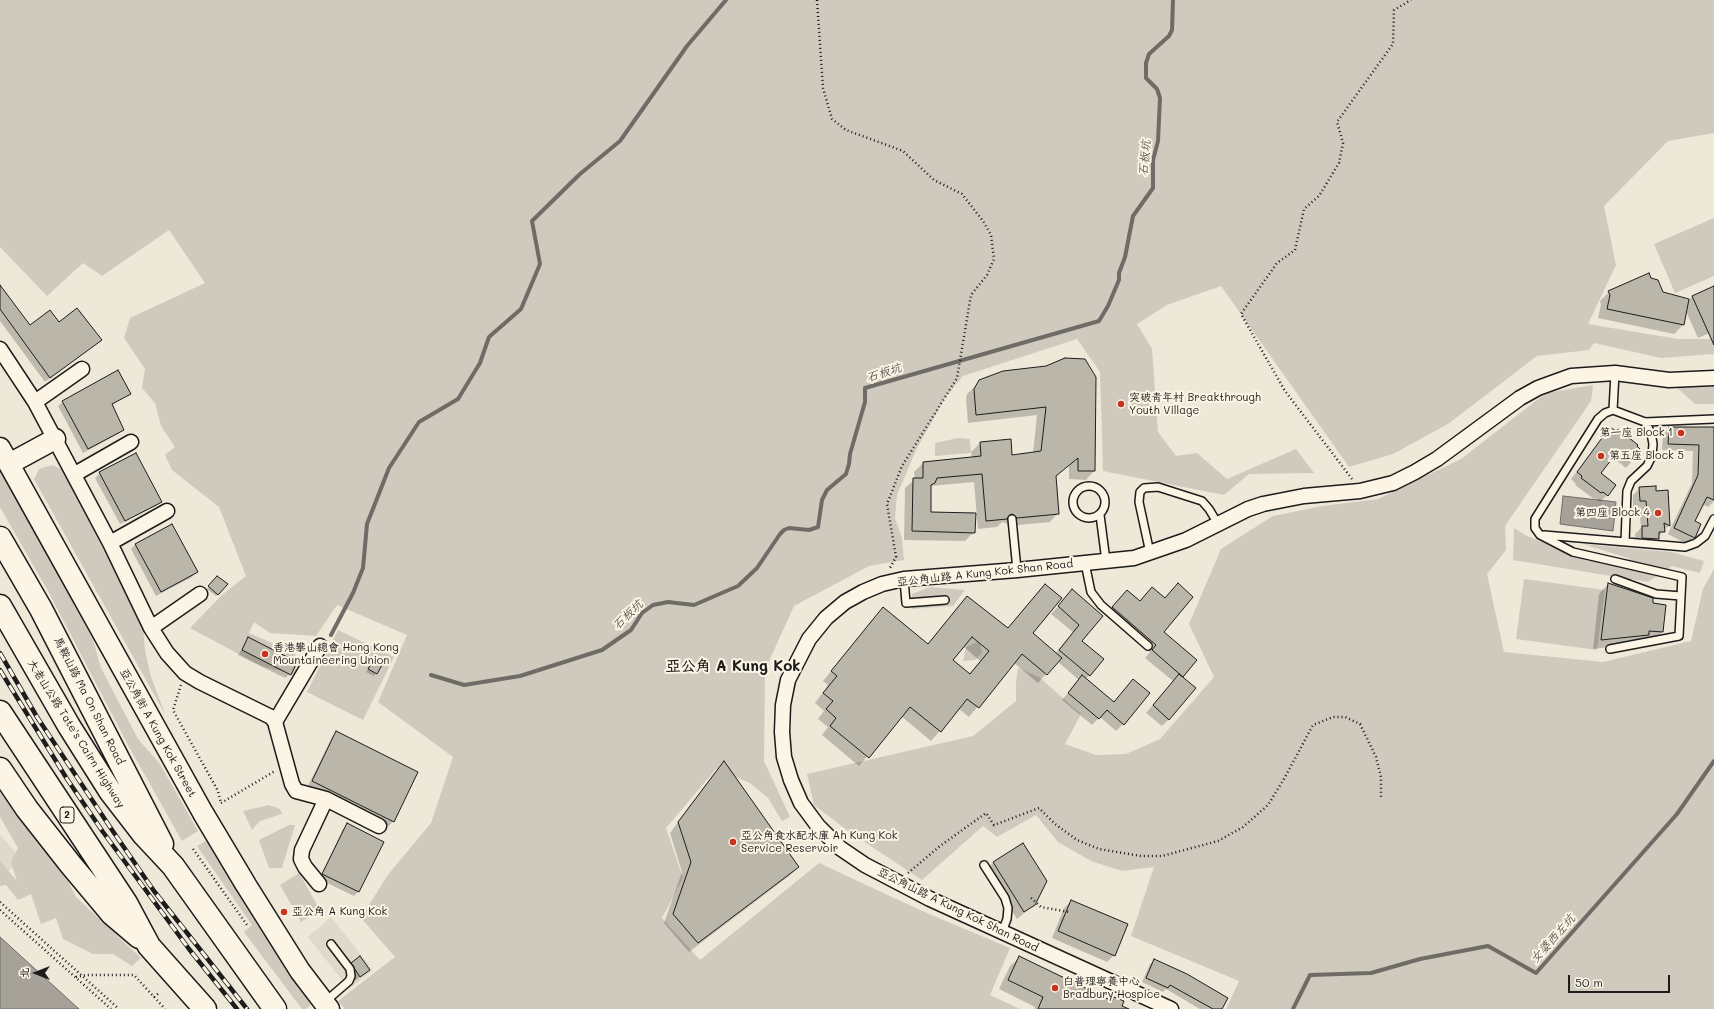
<!DOCTYPE html>
<meta charset="utf-8">
<style>
body{margin:0}
#map{position:relative;width:1714px;height:1009px;overflow:hidden;background:#eee8d9;font-family:Mali,"LXGW WenKai TC",sans-serif}
canvas{display:block}
.north{position:absolute;left:16px;top:953px;width:40px;height:40px;-webkit-text-stroke:3px #fcf5e5;paint-order:stroke;rotate:270deg;font-size:11px;font-weight:700;line-height:16px;text-align:center;color:#1c1c1c}
.north::after{content:'';display:block;margin:auto;width:14px;height:18px;background:#1c1c1c;clip-path:polygon(50% 0,100% 100%,50% 72%,0 100%)}
.scale{position:absolute;left:1568px;top:975px;width:102px;height:18px;box-sizing:border-box;border:2px solid #1c1c1c;border-top:0;padding-left:5px;font-size:12px;line-height:14px;white-space:nowrap;color:#1c1c1c;-webkit-text-stroke:3px #fcf5e5;paint-order:stroke}
</style>
<div id="map">
<canvas width="1714" height="1009"></canvas>
<div class="north">北</div>
<div class="scale">50 m</div>
</div>
<script>
const c = document.querySelector('canvas').getContext('2d');
c.lineJoin = 'round';
function fillPath(path, color) {
  c.fillStyle = color;
  c.fill(path, 'evenodd');
}
function shape(rows) {
  const path = new Path2D();
  for (const r of rows) {
    if (r.length === 3) {
      path.moveTo(r[0] + r[2], r[1]);
      path.arc(r[0], r[1], r[2], 0, 2 * Math.PI);
      continue;
    }
    path.moveTo(r[0], r[1]);
    for (let i = 2; i < r.length; i += 2) path.lineTo(r[i], r[i + 1]);
  }
  return path;
}
function trace(path, color, width, dash) {
  c.strokeStyle = color;
  c.lineWidth = width;
  c.lineCap = dash ? 'butt' : 'round';
  c.setLineDash(dash || []);
  c.stroke(path);
}
function write(font, color, halo, rows, align = 'center') {
  c.font = font + ' Mali,"LXGW WenKai TC",sans-serif';
  c.lineWidth = 4;
  c.setLineDash([]);
  c.textBaseline = 'middle';
  c.strokeStyle = halo;
  c.fillStyle = color;
  for (const [text, x, y, turn = 0] of rows) {
    c.save();
    c.translate(x, y);
    c.rotate((+turn || 0) * Math.PI / 180);
    c.textAlign = isNaN(turn) ? turn : align;
    if (halo) c.strokeText(text, 0, 0);
    c.fillText(text, 0, 0);
    c.restore();
  }
}
fillPath(shape([
 [0,835,23,861,0,876],
 [331,917,373,970,349,989,308,937]
]), '#ded9cb');
fillPath(shape([
 [0,0,1714,0,1714,133,1668,141,1604,206,1616,265,1588,324,1678,339,1714,339,1714,354,1661,358,1594,343,1589,350,1537,356,1448,424,1393,454,1349,467,1221,286,1167,305,1137,324,1152,349,1158,432,1176,456,1197,453,1227,479,1296,449,1314,473,1249,474,1224,495,1103,471,1100,372,1077,339,963,376,945,398,917,448,897,495,895,518,902,538,904,560,869,566,794,606,765,670,764,761,790,817,782,821,768,798,750,783,716,769,666,828,683,878,662,918,700,960,819,863,922,911,1010,948,990,995,1020,1009,345,1009,338,1001,395,957,361,918,387,876,431,823,453,757,378,702,407,635,337,605,316,636,270,633,254,622,249,633,295,653,297,675,261,666,190,628,222,595,246,576,219,507,172,470,165,455,175,447,161,426,155,403,142,388,145,369,124,338,130,318,205,283,169,230,102,276,83,263,47,296,0,247],
 [1714,218,1714,276,1675,293,1654,244],
 [1593,385,1591,401,1505,526,1506,550,1487,574,1504,652,1603,662,1691,641,1703,589,1714,569,1714,1009,1226,1009,1239,981,1131,936,1154,867,1122,871,1091,861,1058,842,1036,815,997,837,983,826,922,880,848,831,814,805,807,774,973,736,1016,701,1016,682,1018,668,1039,677,1081,714,1065,744,1096,755,1126,754,1160,739,1214,677,1189,624,1221,549,1273,516,1322,506,1378,499,1461,459,1546,393],
 [1674,385,1714,386,1714,404,1695,404],
 [958,438,970,439,971,453,935,456,935,443],
 [52,465,63,470,143,628,145,650,151,677,165,714,34,479,39,469],
 [0,468,93,640,101,668,138,739,160,764,198,831,182,841,128,745,48,591,0,507],
 [1514,528,1525,535,1588,561,1631,559,1583,544,1671,552,1704,561,1700,573,1672,566,1648,582,1513,560],
 [1524,579,1605,590,1597,650,1516,639],
 [930,587,965,590,953,606,912,609,912,594],
 [338,630,394,657,363,720,307,692],
 [980,641,982,653,975,660,963,661,966,647],
 [0,783,62,869,76,897,141,958,132,966,113,954,93,954,63,939,56,918,41,924,31,894,18,900,6,885,0,886,0,861,17,881,11,862,18,848,0,817],
 [269,805,280,809,282,814,260,821,252,830,243,811],
 [289,825,295,825,282,868,269,868,259,840],
 [207,840,311,1005,306,1009,302,1009,244,932,252,925,197,846],
 [299,873,320,910,301,922,280,885]
]), '#cfcabd');
const water = shape([
 [1563,496,1616,502,1613,531,1560,524,1563,496],
 [0,937,79,1009,0,1009,0,937]
]);
fillPath(water, '#a7a299');
trace(water, '#6f6c67', 1);
fillPath(shape([
 [1650,279,1663,293,1689,300,1692,297,1714,287,1714,331,1698,338,1686,311,1683,325,1674,334,1598,318,1601,305,1600,301,1609,292],
 [0,287,30,327,59,323,100,340,45,382,0,321],
 [1046,367,1094,471,1086,480,1069,479,1069,465,1055,477,1058,513,1050,522,1008,526,1006,523,1002,522,997,527,978,529,974,482,930,486,930,513,974,532,965,541,904,540,905,488,915,479,914,472,923,463,972,458,971,452,980,443,1011,456,1033,453,1037,415,968,423,966,399,967,394,984,378,1003,372],
 [130,394,112,405,123,429,118,434,83,453,58,406,63,402],
 [1611,428,1641,451,1626,468,1612,457,1600,474,1607,495,1600,502,1595,498,1594,499,1575,485,1576,484,1571,479],
 [1669,428,1714,428,1714,501,1708,507,1702,504,1694,522,1694,537,1687,544,1668,534,1692,483,1693,451,1662,450,1663,434],
 [100,473,161,502,156,506,120,524,95,478],
 [1640,488,1669,525,1651,545,1636,545,1635,534,1641,528,1639,507,1633,508,1633,495],
 [136,544,197,572,192,577,156,596,131,549],
 [217,577,226,585,216,596,207,589],
 [1608,584,1652,604,1665,605,1662,632,1653,641,1593,649,1599,594],
 [1045,585,1031,633,1055,654,1073,632,1051,614,1072,591,1102,616,1081,641,1103,659,1085,680,1123,724,1116,731,1100,717,1092,725,1062,700,1079,680,1057,661,1038,683,1014,663,969,717,959,709,931,741,901,716,859,766,822,735,828,727,818,719,824,711,815,703,828,685,823,681,883,608,927,645,967,597,1007,629],
 [963,646,980,661,969,674,952,660],
 [1152,588,1162,632,1196,660,1181,677,1169,719,1162,726,1146,713,1173,681,1145,658,1150,652,1106,614,1120,598,1139,602],
 [248,639,290,674,285,678,238,655],
 [373,661,380,665,374,676,366,672],
 [336,732,393,821,389,826,308,786,332,737],
 [724,763,798,867,789,876,689,952,664,923,682,872,670,833,715,772],
 [347,824,358,892,354,896,319,879,343,829],
 [1022,845,1035,904,1017,919,986,870,993,863],
 [1071,901,1114,955,1107,962,1052,938,1064,908],
 [1020,957,1111,1001,1114,998,1119,1009,1034,1009,1035,1007,999,989,1010,966],
 [1155,960,1220,1009,1200,1009,1166,989,1163,992,1142,982,1150,964],
 [352,963,369,970,355,981,348,968]
]), '#0003');
trace(shape([
 [331,635,353,593,363,568,367,524,389,468,419,422,458,399,480,363,489,337,521,309,540,264,532,221,580,174,620,141,687,46,726,0],
 [431,675,464,685,520,676,602,650,631,630,642,613,653,605,668,602,694,605,738,586,757,568,780,534,784,530,789,528,809,530,818,527,822,500,827,490,846,474,849,464,850,454,865,402,865,388,1099,321,1108,306,1119,280,1119,273,1125,257,1133,216,1153,188,1153,160,1158,141,1160,98,1157,89,1146,78,1146,63,1149,54,1169,36,1172,30,1173,0],
 [1293,1009,1310,975,1371,973,1420,959,1488,946,1536,973,1677,814,1714,761]
]), '#6f6c67', 4);
const building = shape([
 [1649,273,1651,278,1658,280,1663,292,1689,299,1684,325,1607,309,1610,295,1608,291,1649,273],
 [0,285,30,325,50,310,59,322,77,308,102,340,50,378,0,309,0,285],
 [1714,286,1714,345,1692,296,1714,286],
 [1065,358,1085,359,1096,377,1095,471,1078,471,1078,458,1056,476,1059,514,1017,518,1014,515,1011,514,1007,519,986,521,982,474,937,478,935,483,931,485,931,512,976,513,975,533,912,531,913,478,923,478,923,462,981,456,980,442,1011,439,1012,455,1041,451,1046,407,976,415,974,389,979,380,1003,371,1046,366,1065,358],
 [118,370,131,394,112,404,124,430,88,449,62,401,118,370],
 [1610,427,1616,431,1618,429,1638,445,1637,446,1642,451,1634,461,1619,450,1601,473,1616,485,1608,496,1603,492,1601,493,1581,478,1582,476,1577,472,1610,427],
 [1669,427,1714,427,1714,500,1707,497,1695,521,1701,524,1695,538,1674,528,1698,475,1699,445,1668,444,1669,427],
 [136,453,162,502,125,521,99,472,136,453],
 [1656,486,1656,491,1668,490,1670,526,1664,523,1665,532,1659,532,1659,539,1642,538,1642,526,1648,526,1646,501,1640,501,1639,487,1656,486],
 [172,524,198,572,161,592,135,544,172,524],
 [217,576,228,584,218,595,208,586,217,576],
 [1178,583,1193,597,1164,632,1197,660,1183,677,1152,650,1156,645,1112,607,1127,590,1140,601,1152,587,1165,598,1178,583],
 [1608,583,1653,598,1653,603,1666,605,1663,632,1649,631,1649,635,1601,640,1608,583],
 [1045,584,1062,598,1033,633,1062,658,1047,675,1022,654,979,708,967,699,941,732,910,707,869,758,830,726,836,718,826,709,833,701,823,693,837,676,831,671,883,607,928,644,967,596,1008,628,1045,584],
 [972,637,989,651,970,674,953,660,972,637],
 [1072,589,1103,616,1082,641,1104,659,1090,676,1059,650,1079,625,1058,606,1072,589],
 [248,637,297,662,291,675,242,650,248,637],
 [373,660,382,665,377,674,368,669,373,660],
 [1179,674,1196,688,1169,720,1153,705,1179,674],
 [1082,675,1114,702,1133,679,1150,693,1124,725,1107,710,1099,719,1068,693,1082,675],
 [336,731,418,772,394,822,312,781,336,731],
 [724,761,799,867,698,943,673,914,691,862,678,822,724,761],
 [347,823,384,842,359,892,322,874,347,823],
 [1023,843,1047,881,1035,905,1024,912,993,862,1023,843],
 [1071,900,1128,924,1115,956,1058,931,1071,900],
 [360,956,370,970,360,977,351,963,360,956],
 [1019,956,1112,1001,1114,997,1124,1001,1122,1006,1129,1009,1038,1009,1043,997,1008,980,1019,956],
 [1154,959,1187,974,1228,998,1222,1009,1213,1009,1170,985,1168,988,1146,978,1154,959]
]);
fillPath(building, '#bab6aa');
trace(building, '#1c1c1c', 1);
const service = shape([
 [1613,410,1615,373],
 [1089,502,16],
 [1100,515,1106,561],
 [1012,519,1017,570],
 [1544,535,1685,547,1696,543,1705,536,1714,519],
 [1625,542,1627,491,1631,481,1647,466,1652,456,1653,444,1651,433,1645,422],
 [1150,553,1139,502,1140,492,1144,488,1158,487,1202,501,1209,509,1218,524],
 [1085,563,1091,592,1101,605,1148,646],
 [904,579,906,603,945,600],
 [1615,579,1656,594,1681,596],
 [1610,649,1679,636,1682,577,1573,552,1540,535,1535,528,1535,519,1598,419,1605,413,1613,410,1645,422,1714,419],
 [984,865,1005,898,1008,908,1007,919,1002,932],
 [326,1001,349,981,351,976,350,969,331,944]
]);
const minor = shape([
 [0,349,35,402,110,543,151,628,167,653,185,673,200,682,271,717,275,722,292,784,296,791,326,799,379,826],
 [35,402,82,369],
 [75,474,131,442],
 [110,543,167,511],
 [151,628,200,594],
 [275,722,320,646],
 [319,884,305,867,301,859,302,850,326,799],
 [1171,1009,930,899,865,865,840,848,818,826,801,803,791,780,784,757,782,732,783,705,788,680,809,639,826,618,845,602,863,592,882,584,904,579,1017,570,1134,558,1186,540,1248,509,1263,504,1304,496,1360,491,1393,483,1415,472,1437,459,1520,398,1538,388,1571,376,1615,373,1669,380,1714,378]
]);
const secondary = shape([
 [0,448,203,813,246,885,300,971,329,1009],
 [9,464,55,439]
]);
const motorway = shape([
 [0,538,41,609,162,844],
 [0,606,69,726,110,791,144,835,173,866,275,1009],
 [0,712,126,903,149,946,205,1009],
 [0,769,27,809,71,865,112,914,139,937]
]);
trace(service, '#1c1c1c', 10);
trace(minor, '#1c1c1c', 17);
trace(secondary, '#1c1c1c', 23);
trace(motorway, '#1c1c1c', 25);
trace(shape([
 [817,0,823,88,832,119,846,130,903,151,934,180,962,194,983,221,991,235,994,259,987,275,971,295,957,378,902,466,887,504,896,557,890,568],
 [1352,479,1285,391,1241,314,1277,263,1295,250,1304,209,1319,196,1339,163,1343,143,1337,122,1393,44,1394,10,1411,0],
 [181,685,173,710,218,791,221,803],
 [221,803,275,771],
 [193,849,247,925],
 [908,873,940,846,986,813,994,825,1039,808,1055,824,1077,840,1099,849,1141,856,1162,856,1218,841,1243,827,1268,805,1284,779,1313,725,1333,717,1345,717,1360,724,1376,757,1381,777,1381,799],
 [1031,898,1041,907,1069,912],
 [0,902,119,1009],
 [0,910,111,1009],
 [76,977,86,975,134,975,165,1009],
 [154,997,160,992]
]), '#1c1c1c', 2.5, [1, 3]);
trace(service, '#fcf5e5', 7);
trace(minor, '#fcf5e5', 14);
trace(secondary, '#fcf5e5', 20);
trace(motorway, '#fcf5e5', 22);
const rail = shape([
 [0,653,37,717,110,827,154,891,247,1009],
 [0,670,67,779,103,832,189,949,237,1009]
]);
trace(rail, '#1c1c1c', 4.5);
trace(rail, '#fcf5e5', 3, [9]);
for (const [x, y, r, color] of [
 [1121,404,4,"#c8321e"],
 [1681,433,4,"#c8321e"],
 [1601,456,4,"#c8321e"],
 [1658,513,4,"#c8321e"],
 [265,654,4,"#c8321e"],
 [733,842,4,"#c8321e"],
 [284,912,4,"#c8321e"],
 [1055,988,4,"#c8321e"]
]) {
  const dot = new Path2D();
  dot.arc(x, y, r, 0, 2 * Math.PI);
  c.fillStyle = color;
  c.fill(dot);
  trace(dot, '#fcf5e5', 1.5);
}
for (const [x, y, w] of [
 [67,815,14]
]) {
  const box = new Path2D();
  box.roundRect(x - w / 2, y - 8, w, 16, 3);
  c.fillStyle = '#fcf5e5';
  c.fill(box);
  trace(box, '#1c1c1c', 1);
}
write('bold 10px', '#1c1c1c', null, [
 ["2",67,815]
]);
write('11px', '#1c1c1c', '#fcf5e5', [
 ["突破青年村 Breakthrough",1129,398],
 ["Youth Village",1129,411],
 ["第一座 Block 1",1673,433,"right"],
 ["第五座 Block 5",1609,456],
 ["第四座 Block 4",1650,513,"right"],
 ["香港攀山總會 Hong Kong",273,648],
 ["Mountaineering Union",273,661],
 ["亞公角食水配水庫 Ah Kung Kok",741,836],
 ["Service Reservoir",741,849],
 ["亞公角 A Kung Kok",292,912],
 ["白普理寧養中心",1063,982],
 ["Bradbury Hospice",1063,995]
], 'left');
write('11px', '#1c1c1c', '#fcf5e5', [
 ["亞公角山路 A Kung Kok Shan Road",985,573,-6],
 ["馬鞍山路 Ma On Shan Road",89,701,63],
 ["亞公角街 A Kung Kok Street",158,733,61],
 ["大老山公路 Tate's Cairn Highway",76,734,58],
 ["亞公角山路 A Kung Kok Shan Road",958,910,26]
]);
write('italic 12px', '#5b5854', '#fcf5e5', [
 ["石板坑",1145,158,-85],
 ["石板坑",884,373,-18],
 ["石板坑",628,615,-44],
 ["女婆西左坑",1553,939,-48]
]);
write('bold 15px', '#1c1c1c', '#fcf5e5', [
 ["亞公角 A Kung Kok",733,666]
]);
</script>
